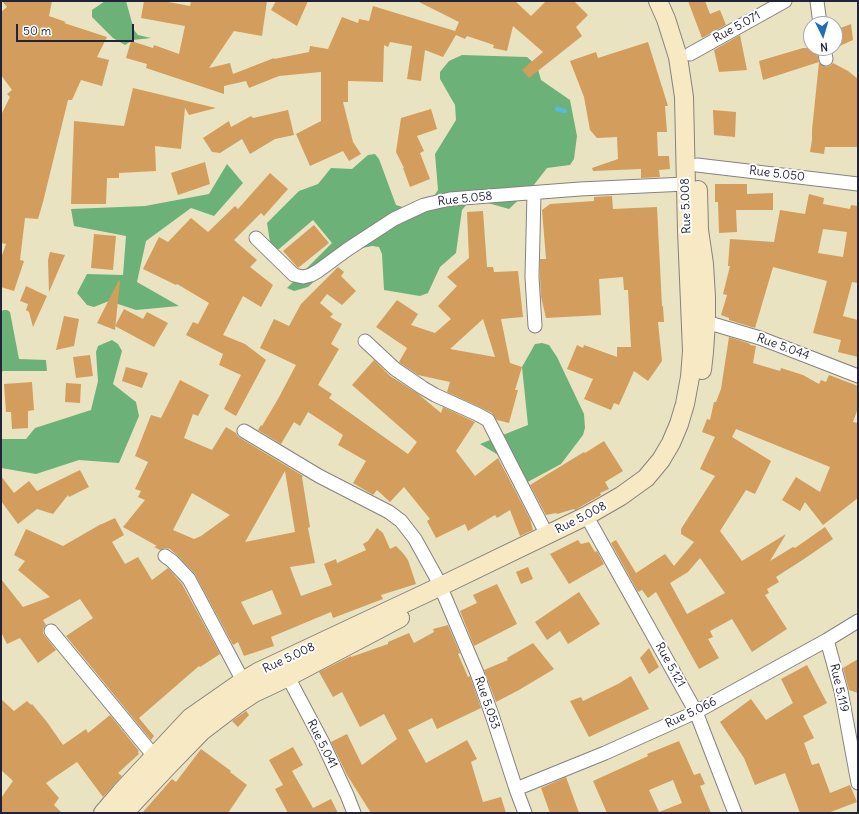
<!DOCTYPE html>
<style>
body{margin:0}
#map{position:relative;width:859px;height:814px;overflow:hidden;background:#eae3c2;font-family:Delius,sans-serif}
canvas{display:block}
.frame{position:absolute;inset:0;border:2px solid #22223b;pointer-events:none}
.north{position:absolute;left:803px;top:16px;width:40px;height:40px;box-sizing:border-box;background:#fff;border:1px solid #a7a7b1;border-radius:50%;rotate:175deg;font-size:11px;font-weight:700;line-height:16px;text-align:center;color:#22223b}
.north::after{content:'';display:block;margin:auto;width:14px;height:18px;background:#1f6fb2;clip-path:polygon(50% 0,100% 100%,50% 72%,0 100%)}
.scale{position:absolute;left:16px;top:24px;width:118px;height:18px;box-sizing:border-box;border:2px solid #22223b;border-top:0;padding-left:5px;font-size:12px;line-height:14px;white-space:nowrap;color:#22223b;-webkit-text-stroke:3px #fff;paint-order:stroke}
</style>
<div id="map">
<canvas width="859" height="814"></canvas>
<div class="frame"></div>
<div class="north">N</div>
<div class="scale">50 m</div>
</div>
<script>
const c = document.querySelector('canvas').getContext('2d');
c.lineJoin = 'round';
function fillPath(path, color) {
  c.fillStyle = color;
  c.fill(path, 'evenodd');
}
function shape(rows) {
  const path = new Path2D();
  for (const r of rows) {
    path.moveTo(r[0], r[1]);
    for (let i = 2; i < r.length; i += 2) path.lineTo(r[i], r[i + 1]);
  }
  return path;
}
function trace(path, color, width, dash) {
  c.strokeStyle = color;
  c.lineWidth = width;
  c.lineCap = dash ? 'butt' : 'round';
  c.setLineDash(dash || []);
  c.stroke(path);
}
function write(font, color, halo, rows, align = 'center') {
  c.font = font + ' Delius,sans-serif';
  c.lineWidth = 4;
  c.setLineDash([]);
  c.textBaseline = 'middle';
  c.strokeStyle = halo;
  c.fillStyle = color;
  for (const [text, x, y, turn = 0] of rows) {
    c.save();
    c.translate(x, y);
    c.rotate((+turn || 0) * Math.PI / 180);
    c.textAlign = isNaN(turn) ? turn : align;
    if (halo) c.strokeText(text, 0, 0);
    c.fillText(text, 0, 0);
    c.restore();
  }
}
fillPath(shape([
 [105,1,126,1,134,30,138,35,151,38,133,40,125,45,113,38,92,17,92,10],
 [462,55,527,57,537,66,541,80,570,100,577,136,574,159,570,165,547,168,533,186,509,209,481,201,467,204,462,210,456,253,440,267,428,293,420,296,384,290,382,254,379,247,372,246,348,251,308,287,294,291,287,288,332,243,313,220,272,255,267,223,299,191,318,184,331,168,352,169,368,155,375,154,379,159,396,205,409,209,430,202,438,190,435,154,456,120,455,105,440,79,440,72,449,61],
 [227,164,243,183,214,216,191,208,146,241,137,282,179,306,136,310,109,301,94,307,87,305,77,293,87,274,123,275,126,236,74,226,71,209,145,206,209,194],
 [3,310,7,310,10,312,19,359,46,360,47,371,3,371,1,373,1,313],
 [112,340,118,344,122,351,113,384,136,402,139,416,119,463,79,460,36,474,1,468,1,439,26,439,35,428,91,410,98,381,96,352,98,346],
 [542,343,549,345,557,357,584,414,585,428,583,435,561,464,522,485,510,462,480,444,528,425,522,367,535,344]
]), '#6cb278');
trace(shape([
 [557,109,565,111]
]), '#5cb9da', 4.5);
fillPath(shape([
 [2,1,52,1,49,16,66,22,64,23,107,37,97,57,109,60,102,86,81,80,72,100,68,100,43,202,38,219,25,218,20,260,24,261,14,291,1,287,1,258,6,244,1,243,1,115,10,97,7,94,12,90,1,75,1,12,7,7],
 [144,1,163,1,190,6,191,1,267,1,262,36,234,31,209,68,230,63,233,74,274,58,274,59,309,52,310,46,328,49,342,17,358,23,359,19,369,21,373,6,455,31,459,22,417,1,515,1,531,16,546,1,574,1,588,15,576,27,582,36,529,78,522,70,543,52,513,26,507,51,493,48,494,45,467,36,465,39,456,35,443,57,425,50,421,81,407,79,412,46,390,42,388,47,384,45,383,82,348,81,348,102,343,102,353,142,361,154,349,161,343,151,310,166,296,134,321,121,321,72,279,76,249,88,246,81,224,86,224,94,146,68,147,64,126,58,131,41,153,48,154,45,179,54,185,26,141,18],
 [276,1,308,1,297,26,271,10],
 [688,1,705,1,710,14,720,10,726,25,702,38],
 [851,24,853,40,835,48,835,30],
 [740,35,747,70,719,72,714,50],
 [648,42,668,106,665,106,667,132,657,132,658,156,669,156,670,169,659,170,660,177,641,178,641,169,593,171,592,168,618,159,617,137,597,138,590,130,584,97,570,61,596,52,598,58],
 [803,48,808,48,817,53,819,62,763,80,759,61],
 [819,62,823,66,827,67,831,65,833,63,848,71,858,79,858,147,825,147,824,154,810,152,812,140,812,130],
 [133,88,216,108,189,115,185,108,181,149,155,146,156,171,119,173,119,178,107,178,106,204,71,204,74,121,124,126],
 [431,109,437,129,417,136,424,151,420,153,430,179,410,187,403,168,404,168,396,152,401,118],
 [288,110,294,135,275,139,250,154,242,139,220,153,212,152,203,138,229,121,231,127,251,116,253,118],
 [713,110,736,112,735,137,714,135],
 [205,162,210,184,178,195,171,173],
 [270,173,288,189,264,216,261,213,234,240,257,260,250,267,273,285,261,307,243,296,223,335,245,344,266,360,236,416,224,409,241,375,219,365,223,354,186,335,193,322,198,324,209,303,177,284,176,285,143,269,159,237,168,242,191,218,208,232,235,206,238,209],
 [715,184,747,184,747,194,773,193,773,210,736,210,737,232,719,233,718,202,715,202],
 [809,194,824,198,823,204,850,209,851,205,858,206,858,283,852,282,843,316,858,320,858,357,838,352,841,340,813,333,827,281,773,267,755,328,729,320,729,318,721,315,727,295,723,294,730,266,728,266,730,239,774,242,780,210,805,214],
 [823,229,847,232,843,257,818,253],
 [612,196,613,209,657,207,662,306,663,306,664,322,658,322,662,361,648,381,634,371,619,405,614,403,611,410,584,399,593,379,567,369,577,345,583,348,584,345,617,357,617,347,631,347,628,290,624,290,623,277,599,279,601,315,546,318,541,297,540,277,540,259,546,259,542,210,550,204,594,201,594,197],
 [483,211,487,267,493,267,494,272,518,271,523,317,501,319,510,363,522,367,515,390,518,390,509,423,497,420,492,413,480,407,447,392,450,382,418,375,400,363,399,362,407,348,376,327,397,300,418,314,411,325,435,333,451,319,438,306,457,286,447,277,469,258,467,212],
 [483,319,495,357,450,349],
 [314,225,329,243,298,268,283,251],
 [94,234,116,236,113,270,91,268],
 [50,252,65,255,49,292,48,260],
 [338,267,344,272,341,276,356,291,342,305,327,294,320,303,333,314,330,317,342,324,331,344,339,349,318,385,332,394,329,398,408,454,417,442,352,385,374,360,390,376,417,393,441,413,443,407,475,422,456,451,475,476,498,458,530,519,533,530,520,536,510,510,497,518,495,515,468,531,465,524,436,538,427,521,430,519,404,487,390,502,377,490,373,495,353,483,366,461,338,445,343,435,308,412,300,426,294,422,281,444,258,430,261,425,262,426,278,399,296,365,260,348,274,319,289,326,301,304],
 [119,280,120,281,115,330,97,323],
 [26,286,47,296,33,327,29,312,26,310,28,304,20,301],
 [124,309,143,319,147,312,168,323,154,347,115,326],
 [64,316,79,319,74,346,56,350],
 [729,337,748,343,750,344,750,345,756,346,753,363,780,371,781,368,803,375,819,384,821,380,826,382,829,375,858,386,858,408,853,422,858,423,858,498,823,525,805,502,800,511,782,500,796,477,820,492,830,467,736,429,732,437,771,461,755,494,746,490,720,531,742,561,786,534,770,561,793,547,795,548,825,527,833,539,804,559,776,577,779,582,767,589,769,593,765,595,787,629,752,652,732,619,710,631,713,637,708,639,719,658,699,669,656,592,648,598,642,590,638,592,611,543,616,540,636,573,665,554,674,566,694,542,681,534,681,529,715,476,700,469,715,437,702,432,707,419,710,420,714,402,716,402,721,389],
 [700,558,725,593,687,614,670,583,688,572],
 [90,355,93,376,76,378,73,357],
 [126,367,148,373,142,388,122,381],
 [180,380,209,395,198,416,193,414,184,438,212,450,226,427,236,433,237,435,240,438,303,476,302,477,310,527,308,528,315,563,290,567,301,596,332,585,324,564,336,559,337,563,366,550,363,544,368,541,377,528,383,533,390,549,396,546,403,553,408,560,416,584,381,595,383,599,333,618,331,612,271,637,274,646,244,656,238,642,233,645,195,574,178,556,170,549,165,548,160,550,154,547,157,546,123,527,145,500,138,497,141,491,135,489,148,462,135,456,151,415,161,418],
 [285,471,295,532,245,542],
 [192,493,230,515,201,536,194,539,173,530],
 [272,590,282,614,253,625,241,602],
 [32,382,34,410,28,411,28,428,12,429,11,412,6,412,4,384],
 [66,383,81,384,80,403,65,402],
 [604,441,623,471,605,482,609,489,600,493,601,495,575,510,574,509,557,514,556,513,546,515,530,485,584,452,585,453],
 [80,470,89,487,69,497,68,495,53,514,37,509,18,524,1,501,1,476,14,493,29,481,37,491],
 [115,518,124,535,112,542,125,564,138,557,152,580,168,568,182,584,220,654,200,667,199,666,139,718,154,736,151,740,66,636,93,618,80,599,43,620,46,625,43,629,43,633,45,636,56,650,38,663,20,638,7,644,1,632,1,579,23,607,50,597,18,570,25,561,14,555,26,529,63,546,101,524,102,524],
 [578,540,581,544,589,542,595,552,597,551,604,564,569,584,550,554],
 [528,567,533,579,521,584,516,572],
 [497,584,517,624,474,646,460,611,477,603,473,595],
 [579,592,600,624,568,644,560,631,547,640,535,622],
 [448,625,460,653,458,654,468,677,470,676,481,708,437,729,432,718,408,730,426,763,467,740,477,759,471,762,483,802,501,797,506,813,371,813,347,775,331,742,347,734,362,765,397,739,384,714,360,727,342,692,333,697,319,672,351,656,351,657,388,644,388,642,409,633,414,643,434,632,433,629],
 [533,643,554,669,519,690,496,702,484,670,508,660,507,658],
 [649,648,659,667,649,674,640,658],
 [858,659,858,693,849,690,843,668],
 [807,665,827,703,803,716,814,738,804,743,812,765,819,763,830,793,850,785,857,802,828,813,800,813,785,773,755,785,744,758,720,722,751,699,766,720,793,703,781,679],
 [631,676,649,709,589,737,570,701,581,697,583,701,618,684],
 [1,699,14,711,27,701,31,705,32,704,47,722,63,745,86,729,88,733,110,715,139,751,138,752,139,754,118,773,122,776,103,797,77,762,46,783,59,798,54,805,62,813,1,813,1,798,13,781,1,770],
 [246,711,249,715,238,727,232,721],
 [679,741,694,775,700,773,705,784,700,786,711,813,607,813,593,781,648,756,647,754],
 [673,780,682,803,659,812,649,790],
 [293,747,303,765,292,771,313,808,331,799,338,813,288,813,275,789,283,785,269,760],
 [201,749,231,771,230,772,247,785,228,813,142,813,172,779,176,782],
 [566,777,579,813,550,813,541,788]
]), '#d29d5d');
const street = shape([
 [817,1,820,24],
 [824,48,826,59],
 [690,54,785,1],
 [697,165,858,184],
 [534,193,532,277,535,326],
 [256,238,294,275,303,277,311,275,318,271,348,249,394,219,424,205,450,199,580,189,686,184],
 [706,322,760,338,858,376],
 [365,341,395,369,423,388,435,395,477,414,488,420,547,535],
 [244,431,319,476,389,512,401,521,415,539,441,586],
 [591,524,696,712,735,813],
 [165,556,172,561,189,579,243,681],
 [444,595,477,673,493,718,516,789,525,813],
 [51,631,154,756],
 [827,640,841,691,858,783],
 [288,677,322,741,347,795,354,813],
 [516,789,605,753,696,712,827,640,858,621]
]);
const secondary = shape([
 [698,190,699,230,704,264,706,297,706,322,704,352,702,370],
 [103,813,121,792,190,718,243,681,258,672,441,586,588,515,621,496,646,478,661,460,671,443,679,424,685,404,690,377,692,351,687,231,684,97,678,57,666,19,658,1],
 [124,813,168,766,202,731,236,705,254,693,288,677,400,618]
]);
trace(street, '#86827e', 15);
trace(secondary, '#86827e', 20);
trace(street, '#fff', 13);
trace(secondary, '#f7e9c3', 18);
write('12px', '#22223b', '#fff', [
 ["Rue 5.071",737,27,-29],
 ["Rue 5.050",777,174,7],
 ["Rue 5.058",465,199,-6],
 ["Rue 5.008",686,206,-92],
 ["Rue 5.044",783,347,20],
 ["Rue 5.008",581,518,-27],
 ["Rue 5.008",289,658,-25],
 ["Rue 5.121",670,665,61],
 ["Rue 5.119",839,688,77],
 ["Rue 5.053",487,703,71],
 ["Rue 5.066",691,713,-26],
 ["Rue 5.041",322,744,63]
]);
</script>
